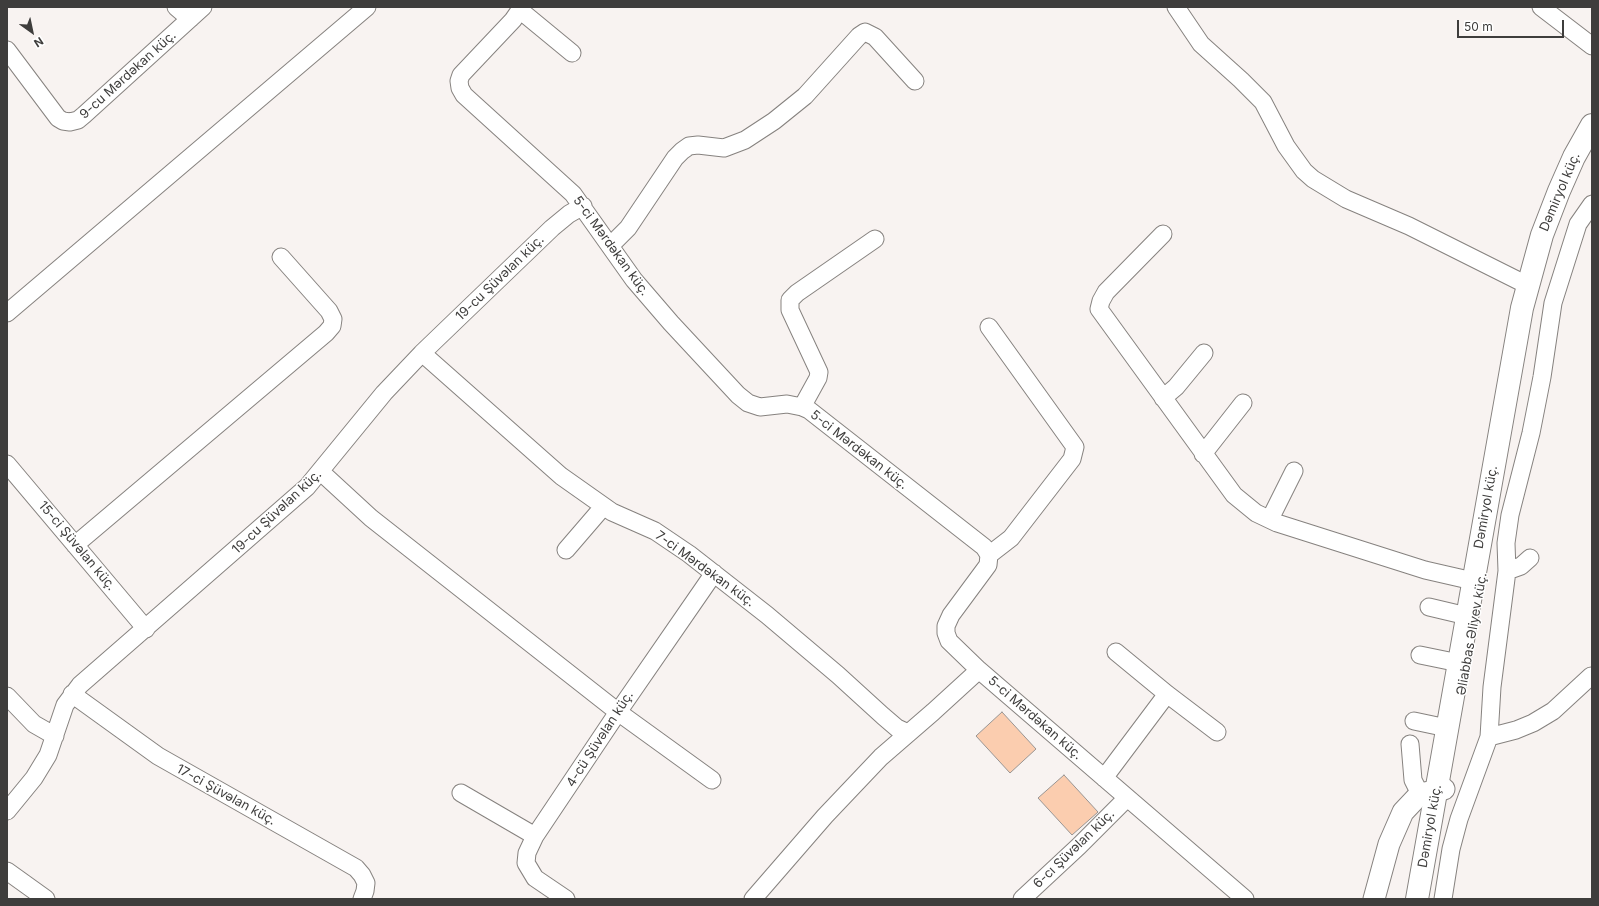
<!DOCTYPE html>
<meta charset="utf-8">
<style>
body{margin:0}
#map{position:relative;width:1599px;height:906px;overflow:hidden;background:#f8f3f1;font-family:Inter,sans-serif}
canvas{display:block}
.frame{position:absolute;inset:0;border:8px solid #3e3d3c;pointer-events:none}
.north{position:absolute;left:12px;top:12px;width:40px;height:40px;-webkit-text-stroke:3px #fff;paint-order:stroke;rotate:147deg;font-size:11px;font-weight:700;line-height:16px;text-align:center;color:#3e3d3c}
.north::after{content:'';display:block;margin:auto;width:14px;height:18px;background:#3e3d3c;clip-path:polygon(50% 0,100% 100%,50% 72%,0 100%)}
.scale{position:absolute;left:1457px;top:20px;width:107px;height:18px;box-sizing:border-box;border:2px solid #3e3d3c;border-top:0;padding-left:5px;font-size:12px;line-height:14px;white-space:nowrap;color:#3e3d3c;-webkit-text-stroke:3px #fff;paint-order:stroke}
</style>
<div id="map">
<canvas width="1599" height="906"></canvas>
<div class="frame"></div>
<div class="north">N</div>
<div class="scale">50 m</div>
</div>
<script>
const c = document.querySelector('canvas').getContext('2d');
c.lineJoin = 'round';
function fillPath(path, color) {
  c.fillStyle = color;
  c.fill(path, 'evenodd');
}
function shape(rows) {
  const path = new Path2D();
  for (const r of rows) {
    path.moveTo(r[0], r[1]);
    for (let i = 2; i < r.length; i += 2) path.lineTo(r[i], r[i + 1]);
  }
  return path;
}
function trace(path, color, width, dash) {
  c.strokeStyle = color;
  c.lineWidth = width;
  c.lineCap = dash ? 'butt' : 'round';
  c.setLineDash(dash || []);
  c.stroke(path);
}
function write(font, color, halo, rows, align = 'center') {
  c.font = font + ' Inter,sans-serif';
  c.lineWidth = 3;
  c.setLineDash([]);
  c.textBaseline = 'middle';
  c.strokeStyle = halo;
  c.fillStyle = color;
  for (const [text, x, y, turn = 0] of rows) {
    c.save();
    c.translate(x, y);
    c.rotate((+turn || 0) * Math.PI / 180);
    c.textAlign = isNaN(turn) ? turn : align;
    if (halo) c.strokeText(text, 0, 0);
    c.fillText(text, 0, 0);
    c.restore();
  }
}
const building = shape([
 [1002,712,1036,749,1010,773,976,736,1002,712],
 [1064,775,1098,812,1072,835,1038,798,1064,775]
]);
fillPath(building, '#fbcdaf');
trace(building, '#989492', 1);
const minor = shape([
 [176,7,190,19],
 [522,7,513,20,461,75,459,81,460,88,464,95,573,194,634,280,671,323,738,395,748,403,760,407,787,404,802,407,809,410,984,547,989,555,988,565,951,615,946,626,946,633,949,641,979,670,1245,899],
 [1176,7,1201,44,1241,80,1263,102,1286,146,1304,171,1313,179,1346,199,1409,226,1527,285],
 [1541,7,1592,46],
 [521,11,572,53],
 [7,50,58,118,63,121,70,122,78,120,84,115,203,7],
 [1163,234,1106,292,1101,301,1099,309,1234,495,1256,513,1277,523,1425,570,1473,581],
 [610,246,628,228,675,158,682,151,689,146,698,145,724,148,745,140,774,121,805,96,859,36,865,32,875,37,915,81],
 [7,313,367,7],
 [422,353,561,476,612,512,655,531,689,554,767,615,838,675,883,716,897,728,908,733],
 [1163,398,1176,387,1204,353],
 [802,407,818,378,819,372,790,310,790,300,797,293,875,239],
 [1203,454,1243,403],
 [7,464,146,629],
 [321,472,371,518,618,712,712,780],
 [1270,519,1294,471],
 [75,545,326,333,332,326,333,319,329,311,281,257],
 [566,550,603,507],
 [989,555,1011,538,1072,459,1075,447,989,327],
 [1507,571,1521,566,1530,558],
 [1429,607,1467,616],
 [1116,652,1167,694,1217,732],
 [1420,655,1459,663],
 [72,694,158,756,356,868,362,875,366,883,365,891,362,899],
 [7,696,34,724,55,736],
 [1414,721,1447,728],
 [1489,737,1516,730,1533,723,1553,711,1591,676],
 [1410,744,1413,780,1420,794],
 [1104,778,1167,694],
 [461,793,535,836],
 [7,811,34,778,48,755,65,705,80,685,307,487,384,393,422,353,552,228,569,214,583,206],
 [7,871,46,899],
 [566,899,535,878,526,863,527,853,535,836,618,712,714,573],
 [753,899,825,816,881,757,933,712,979,670],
 [1022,899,1079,846,1127,798],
 [1443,899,1451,849,1459,819,1489,737,1492,687,1507,571,1506,543,1510,515,1531,433,1542,377,1553,303,1578,224,1592,204]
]);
const tertiary = shape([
 [1374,899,1389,844,1403,812,1420,794,1444,789]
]);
const secondary = shape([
 [1417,899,1522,308,1542,235,1559,191,1574,157,1592,125]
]);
trace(minor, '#86827f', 19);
trace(tertiary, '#86827f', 23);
trace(secondary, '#86827f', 24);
trace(minor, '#fff', 17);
trace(tertiary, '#fff', 21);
trace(secondary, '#fff', 22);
write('13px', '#3e3d3c', '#fff', [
 ["9-cu Mərdəkan küç.",128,75,-42],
 ["Dəmiryol küç.",1560,192,-67],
 ["5-ci Mərdəkan küç.",611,246,54],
 ["19-cu Şüvəlan küç.",500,278,-44],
 ["5-ci Mərdəkan küç.",859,450,38],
 ["Dəmiryol küç.",1486,507,-80],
 ["19-cu Şüvəlan küç.",277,512,-43],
 ["15-ci Şüvəlan küç.",77,546,50],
 ["7-ci Mərdəkan küç.",705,569,36],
 ["Əliabbas Əliyev küç.",1472,634,-80],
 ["5-ci Mərdəkan küç.",1035,718,41],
 ["4-cü Şüvəlan küç.",600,739,-57],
 ["17-ci Şüvəlan küç.",226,795,29],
 ["Dəmiryol küç.",1430,826,-80],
 ["6-cı Şüvəlan küç.",1074,849,-44]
]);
</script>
